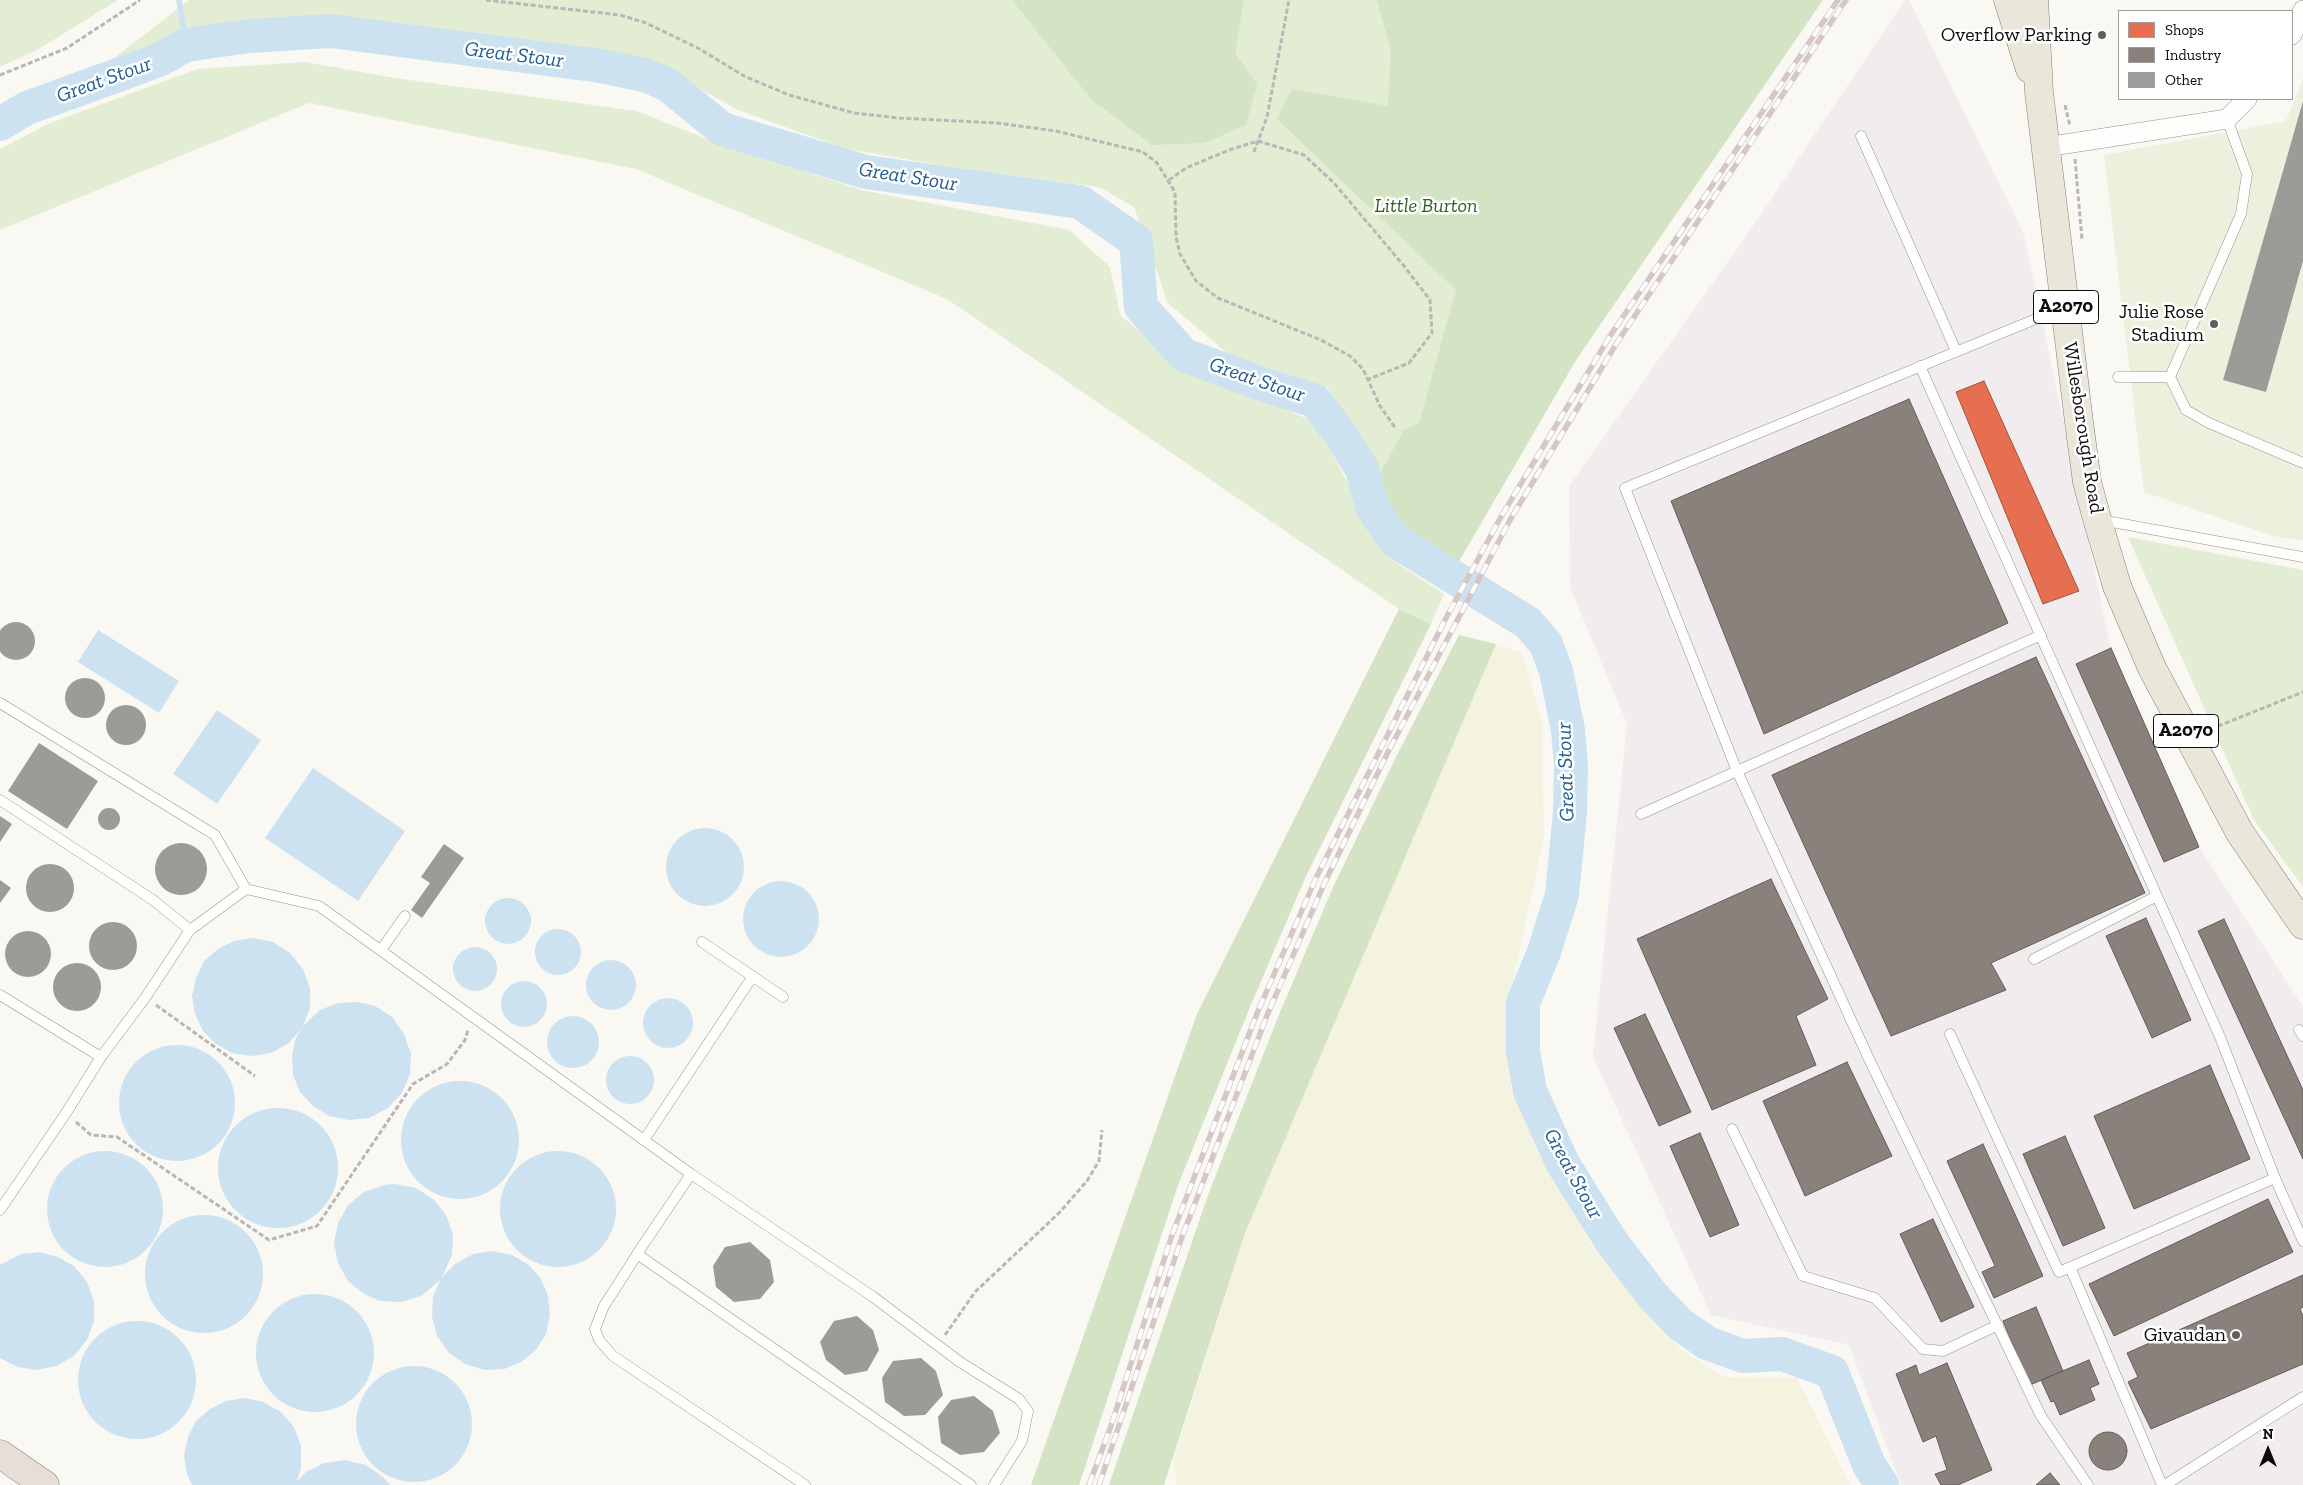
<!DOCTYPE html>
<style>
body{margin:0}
#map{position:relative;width:2303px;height:1485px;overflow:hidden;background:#faf8f2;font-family:"Zilla Slab",serif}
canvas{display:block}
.legend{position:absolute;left:2118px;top:10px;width:175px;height:90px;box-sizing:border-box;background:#fff;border:1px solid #9e9e9e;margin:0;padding:6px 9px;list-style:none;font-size:15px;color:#0d0d0d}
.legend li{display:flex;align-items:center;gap:10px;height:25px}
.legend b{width:25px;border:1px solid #9e9e9e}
.north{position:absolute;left:2243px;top:1425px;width:50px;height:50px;-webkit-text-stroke:4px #fff;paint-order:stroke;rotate:0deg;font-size:14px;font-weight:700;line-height:20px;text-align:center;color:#0d0d0d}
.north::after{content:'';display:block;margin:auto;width:18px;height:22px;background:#0d0d0d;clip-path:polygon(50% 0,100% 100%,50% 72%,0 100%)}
</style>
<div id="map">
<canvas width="2303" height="1485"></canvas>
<ul class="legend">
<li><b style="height:14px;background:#e76f51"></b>Shops</li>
<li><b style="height:14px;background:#8a817c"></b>Industry</li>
<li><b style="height:14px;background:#9d9b97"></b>Other</li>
</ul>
<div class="north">N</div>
</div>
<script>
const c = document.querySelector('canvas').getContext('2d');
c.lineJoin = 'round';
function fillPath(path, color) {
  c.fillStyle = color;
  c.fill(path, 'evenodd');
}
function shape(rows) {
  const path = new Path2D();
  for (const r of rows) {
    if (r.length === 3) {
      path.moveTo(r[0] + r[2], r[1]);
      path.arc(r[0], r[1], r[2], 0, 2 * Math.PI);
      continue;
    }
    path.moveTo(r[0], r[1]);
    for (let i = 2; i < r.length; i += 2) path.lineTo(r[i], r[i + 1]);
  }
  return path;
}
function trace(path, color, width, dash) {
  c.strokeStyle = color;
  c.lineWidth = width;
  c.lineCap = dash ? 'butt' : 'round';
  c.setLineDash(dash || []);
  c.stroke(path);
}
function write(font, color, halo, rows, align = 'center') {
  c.font = font + ' "Zilla Slab",serif';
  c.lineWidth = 5;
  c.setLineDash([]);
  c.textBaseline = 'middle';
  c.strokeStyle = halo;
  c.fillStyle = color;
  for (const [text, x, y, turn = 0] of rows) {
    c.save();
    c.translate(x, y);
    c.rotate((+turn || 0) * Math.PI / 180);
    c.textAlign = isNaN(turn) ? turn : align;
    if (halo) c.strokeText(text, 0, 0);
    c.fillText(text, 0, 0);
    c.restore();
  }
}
fillPath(shape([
 [1905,0,1909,0,2024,234,2111,648,2199,847,2303,1007,2303,1485,1901,1485,1849,1345,1711,1315,1593,1056,1627,724,1570,587,1569,486,1751,229]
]), '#f1ecee');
fillPath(shape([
 [1496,644,1522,653,1542,721,1544,836,1506,1015,1506,1055,1512,1091,1591,1244,1681,1350,1724,1377,1797,1378,1850,1485,1176,1485,1174,1458,1246,1230]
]), '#f4f3e0');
fillPath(shape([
 [0,0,118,0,37,50,0,67],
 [189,0,1820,0,1576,360,1458,563,1408,535,1376,481,1328,388,1235,360,1168,303,1134,207,1099,187,964,169,846,149,738,110,661,67,574,52,318,19,199,35,91,76],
 [305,62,395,78,637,111,717,143,861,190,1069,230,1110,267,1120,315,1182,366,1315,422,1389,558,1444,594,1431,624,1399,609,947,299,636,169,309,103,0,230,0,149,50,123,198,69],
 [2128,537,2303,570,2303,887,2254,820]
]), '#e2edd4');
fillPath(shape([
 [1012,0,1244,0,1235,54,1257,84,1246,125,1204,143,1152,145,1091,99],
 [1377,0,1823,0,1576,360,1458,563,1408,535,1376,481,1404,430,1419,423,1456,290,1277,119,1292,89,1388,106,1391,51],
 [1399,609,1431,624,1306,876,1250,1007,1178,1185,1079,1485,1031,1485,1197,1014],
 [1459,635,1496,644,1245,1233,1164,1485,1109,1485,1208,1195,1278,1017,1334,885,1397,755]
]), '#d3e3c3');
fillPath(shape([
 [2303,78,2303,541,2273,536,2144,492,2104,155,2286,121]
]), '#ecf1dd');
fillPath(shape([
 [98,630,179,681,159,713,78,662],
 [217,710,261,740,217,804,173,774],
 [313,768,405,831,358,901,265,838],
 [705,867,39],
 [781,919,38],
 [508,921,23],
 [558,952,23],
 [253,938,273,942,290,953,303,969,310,988,310,1008,303,1026,320,1010,338,1003,357,1002,375,1006,392,1017,404,1034,411,1054,410,1074,402,1093,388,1108,369,1118,349,1120,329,1116,313,1106,300,1092,293,1075,292,1056,296,1038,301,1029,289,1043,271,1053,251,1056,232,1053,216,1044,203,1031,195,1014,192,996,196,978,204,961,218,949,234,941],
 [475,969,22],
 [611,985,25],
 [524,1004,23],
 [668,1023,25],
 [573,1042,26],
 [177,1103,58],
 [630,1080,24],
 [460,1140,59],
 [278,1168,60],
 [558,1209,58],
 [105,1209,58],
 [395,1184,416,1188,433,1199,446,1215,453,1234,452,1255,442,1277,455,1264,473,1254,493,1251,512,1255,529,1265,541,1279,548,1296,550,1315,546,1334,536,1350,521,1362,504,1369,485,1370,465,1364,449,1353,437,1336,432,1317,433,1297,440,1280,421,1296,401,1302,380,1301,364,1294,348,1281,338,1263,334,1243,338,1223,348,1205,364,1192,384,1185],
 [204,1274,59],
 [40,1252,58,1257,74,1266,87,1282,94,1301,94,1321,87,1340,74,1356,56,1366,37,1370,17,1367,0,1358,0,1265,21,1254],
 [315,1353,59],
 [137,1380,59],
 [414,1424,58],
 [245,1398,263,1402,281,1412,294,1427,301,1446,301,1467,297,1481,306,1472,324,1463,345,1460,366,1465,383,1477,390,1485,192,1485,187,1474,184,1456,188,1437,196,1421,210,1409,226,1401]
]), '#cce2f0');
const shops = shape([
 [1984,381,2079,591,2043,604,1956,392,1984,381]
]);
fillPath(shops, '#e76f51');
trace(shops, '#a6523d', 1);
const industry = shape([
 [1909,399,2008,623,1764,734,1671,501,1909,399],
 [2111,648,2199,847,2164,862,2076,664,2111,648],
 [2036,657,2145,893,1991,963,2006,990,1891,1036,1772,775,2036,657],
 [1771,879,1828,999,1796,1016,1816,1065,1712,1110,1637,939,1771,879],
 [2146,918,2191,1020,2152,1038,2106,936,2146,918],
 [2224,919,2303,1090,2303,1159,2198,931,2224,919],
 [1645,1014,1691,1112,1659,1126,1614,1028,1645,1014],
 [1847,1062,1892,1156,1805,1196,1763,1101,1847,1062],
 [2210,1065,2250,1159,2134,1209,2094,1116,2210,1065],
 [1700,1133,1739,1225,1710,1237,1670,1146,1700,1133],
 [2065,1136,2105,1228,2063,1246,2023,1154,2065,1136],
 [1983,1144,2043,1276,1994,1298,1982,1272,1995,1266,1947,1161,1983,1144],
 [2268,1199,2293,1252,2114,1336,2089,1284,2268,1199],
 [1933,1219,1974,1307,1941,1322,1900,1234,1933,1219],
 [2303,1275,2303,1307,2300,1309,2303,1316,2303,1364,2151,1429,2128,1382,2138,1377,2127,1353,2303,1275],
 [2036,1307,2063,1371,2030,1385,2003,1321,2036,1307],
 [2089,1360,2099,1384,2090,1388,2095,1400,2060,1415,2054,1401,2051,1402,2041,1380,2089,1360],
 [1947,1363,1992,1470,1958,1485,1941,1485,1935,1474,1947,1470,1936,1436,1923,1442,1896,1374,1916,1365,1919,1375,1947,1363],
 [2108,1451,19],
 [2050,1473,2060,1485,2036,1485,2050,1473]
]);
fillPath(industry, '#8a817c');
trace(industry, '#645e5b', 1);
trace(shape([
 [179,0,186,45]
]), '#cce2f0', 5.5);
trace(shape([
 [0,124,27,108,159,60,186,45,249,36,330,31,601,66,645,75,668,85,722,129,866,172,1080,202,1136,241,1141,307,1184,355,1259,383,1315,401,1339,432,1362,469,1372,507,1395,541,1528,623,1546,644,1556,671,1568,730,1571,766,1570,812,1562,895,1544,952,1523,1003,1523,1052,1530,1091,1563,1164,1611,1241,1653,1296,1680,1324,1707,1343,1743,1356,1782,1354,1832,1372,1869,1465,1882,1485]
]), '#cce2f0', 34);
fillPath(shape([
 [2303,101,2303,261,2266,392,2223,380],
 [16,641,19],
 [85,698,20],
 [126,725,20],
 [39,743,98,781,67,829,8,791],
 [109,819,11],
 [0,816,12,824,0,842],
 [181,869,26],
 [444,844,464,858,422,918,411,910,430,883,421,877],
 [50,888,24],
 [0,880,11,888,0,903],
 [113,946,24],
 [28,954,23],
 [77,987,24],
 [750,1242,770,1260,774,1282,760,1299,734,1302,716,1287,713,1266,725,1247],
 [857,1316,873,1330,879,1350,867,1371,845,1375,826,1360,820,1342,834,1321],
 [921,1358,936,1371,943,1395,925,1415,904,1416,885,1402,882,1378,893,1361],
 [974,1396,993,1411,1000,1433,984,1452,960,1455,941,1443,938,1417,951,1400]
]), '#9d9b97');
const lane = shape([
 [1861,136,1956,351],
 [2065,307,1625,488,1737,771,1868,1057,2041,1416,2088,1485],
 [1920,366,2220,1037,2275,1178,2303,1241],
 [2118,377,2170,377,2241,214,2247,174,2227,119],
 [2170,377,2186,410,2209,423,2303,463],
 [2100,522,2112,522,2303,557],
 [0,703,215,835,246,889],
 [0,800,153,900,190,930],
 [1641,814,2041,635],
 [702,942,783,997],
 [381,950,405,916],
 [2034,959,2157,896],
 [0,995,101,1057],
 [2299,1030,2303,1036],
 [1950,1034,2059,1272,2275,1178],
 [1732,1129,1803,1276,1875,1298,1923,1349,1943,1351,1998,1325],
 [644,1140,753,976],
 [691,1174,637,1254,971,1485],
 [0,1210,66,1113,101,1057,145,998,190,930,246,889,319,906,691,1174,872,1296,960,1362,1019,1399,1028,1411,1022,1441,994,1485],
 [640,1250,604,1306,595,1329,599,1340,613,1356,805,1485],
 [2070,1267,2162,1485],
 [2165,1485,2303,1397]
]);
const street = shape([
 [2292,35,2303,10],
 [2046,147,2227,119,2247,99]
]);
const primary = shape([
 [2008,0,2030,69],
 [2034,0,2039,92,2079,422,2087,482,2098,522,2117,586,2152,668,2240,833,2303,925]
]);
const highway = shape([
 [0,1454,45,1485]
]);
trace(lane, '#949390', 11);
trace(street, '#949390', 20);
trace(primary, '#81807d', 29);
trace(highway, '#81807d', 29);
trace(shape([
 [486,0,620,15,646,23,698,48,744,76,789,95,854,113,899,118,997,123,1056,131,1143,152,1157,163,1175,192,1176,237,1180,254,1196,281,1218,298,1321,340,1350,356,1363,369,1380,406,1396,429],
 [0,75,67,48,140,0],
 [2065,105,2070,126],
 [1254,152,1267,117,1289,0],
 [2075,159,2082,240],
 [1169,180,1186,168,1229,150,1258,141,1304,155,1334,183,1404,266,1430,300,1432,333,1409,363,1369,379],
 [2211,729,2303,692],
 [156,1005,255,1076],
 [76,1122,91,1135,117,1137,269,1240,317,1226,413,1084,447,1064,465,1040,468,1030],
 [945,1335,975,1292,1059,1213,1087,1181,1099,1161,1102,1130]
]), '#b8b7b6', 3, [5, 2.5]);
trace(lane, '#fefefd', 10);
trace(street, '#fefefd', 19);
trace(primary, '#eae6da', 28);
trace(highway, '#e7dfd7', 28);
const rail = shape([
 [1089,1485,1111,1426,1172,1235,1258,1011,1316,878,1445,620,1502,515,1610,336,1838,0],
 [1099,1485,1182,1237,1268,1013,1325,882,1388,752,1510,520,1618,341,1846,0]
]);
trace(rail, '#d5c7c6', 5.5);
trace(rail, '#fff', 4, [11]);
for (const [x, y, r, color] of [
 [2102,35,5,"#605f5d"],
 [2214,324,5,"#605f5d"],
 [2236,1335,5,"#605f5d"]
]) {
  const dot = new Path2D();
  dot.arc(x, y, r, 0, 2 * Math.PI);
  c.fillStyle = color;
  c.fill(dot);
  trace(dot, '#fff', 2);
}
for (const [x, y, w] of [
 [2066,307,65],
 [2186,731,65]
]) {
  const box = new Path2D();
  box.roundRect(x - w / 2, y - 16.5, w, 33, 4);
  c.fillStyle = '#fff';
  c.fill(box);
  trace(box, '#0d0d0d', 1);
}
write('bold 19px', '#0d0d0d', null, [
 ["A2070",2066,307],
 ["A2070",2186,731]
]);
write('20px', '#0d0d0d', '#fff', [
 ["Overflow Parking",2092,35],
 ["Julie Rose",2204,312],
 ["Stadium",2204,335],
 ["Givaudan",2226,1335]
], 'right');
write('italic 20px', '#2e5d25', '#fff', [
 ["Little Burton",1426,206]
]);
write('20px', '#0d0d0d', '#fff', [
 ["Willesborough Road",2083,428,81]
]);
write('italic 21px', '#255d90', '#fff', [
 ["Great Stour",514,55,7],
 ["Great Stour",104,80,-20],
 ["Great Stour",908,177,9],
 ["Great Stour",1257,380,19],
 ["Great Stour",1566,772,-92],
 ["Great Stour",1573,1174,61]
]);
</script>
